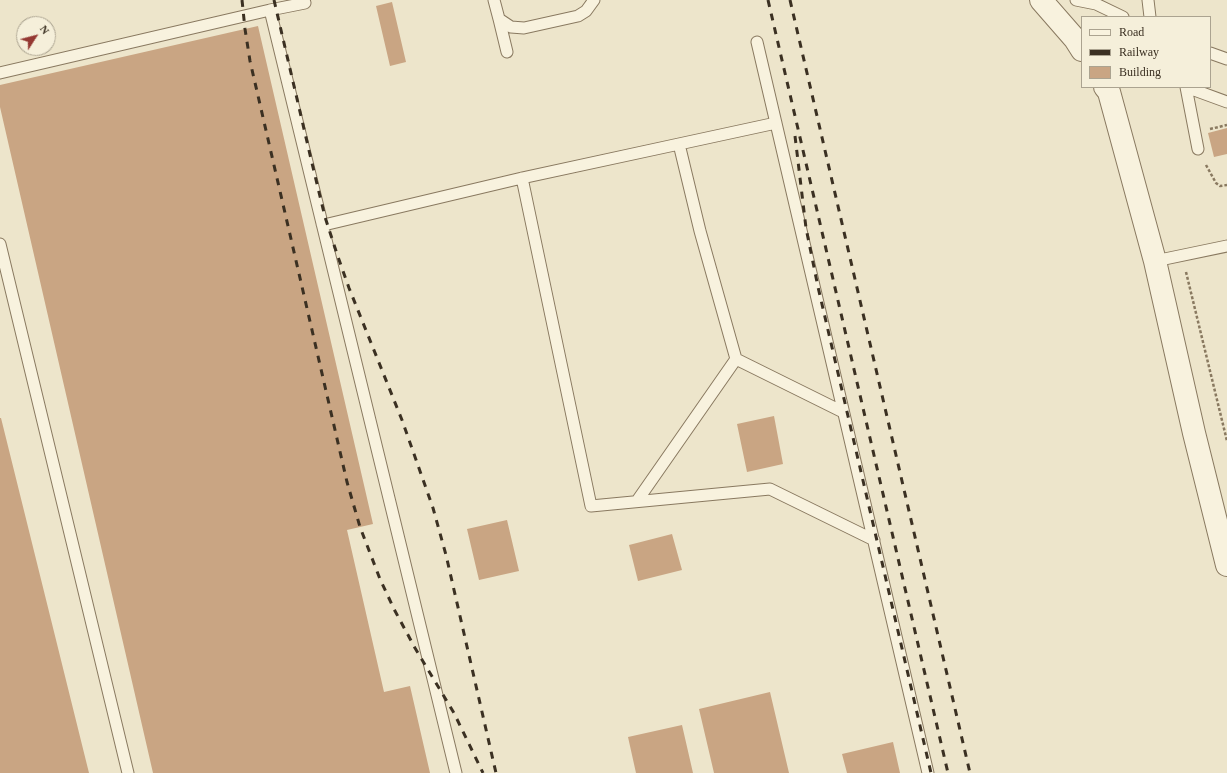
<!DOCTYPE html>
<style>
body{margin:0}
#map{position:relative;width:1227px;height:773px;overflow:hidden;background:#ede5cb;font-family:Georgia,serif}
canvas{display:block}
.legend{position:absolute;left:1081px;top:16px;width:130px;height:72px;box-sizing:border-box;background:#f5efda;border:1px solid #aba390;margin:0;padding:5px 7px;list-style:none;font-size:12px;color:#3b3022}
.legend li{display:flex;align-items:center;gap:8px;height:20px}
.legend b{width:20px;border:1px solid #aba390}
.north{position:absolute;left:16px;top:16px;width:40px;height:40px;box-sizing:border-box;background:#f5efda;border:1px solid #aba390;border-radius:50%;rotate:54deg;font-size:11px;font-weight:700;line-height:16px;text-align:center;color:#3b3022}
.north::after{content:'';display:block;margin:auto;width:14px;height:18px;background:#953933;clip-path:polygon(50% 0,100% 100%,50% 72%,0 100%)}
</style>
<div id="map">
<canvas width="1227" height="773"></canvas>
<ul class="legend">
<li><b style="height:5px;background:#f8f2de"></b>Road</li>
<li><b style="height:5px;background:#3b3022"></b>Railway</li>
<li><b style="height:11px;background:#c9a583"></b>Building</li>
</ul>
<div class="north">N</div>
</div>
<script>
const c = document.querySelector('canvas').getContext('2d');
c.lineJoin = 'round';
function fillPath(path, color) {
  c.fillStyle = color;
  c.fill(path, 'evenodd');
}
function shape(rows) {
  const path = new Path2D();
  for (const r of rows) {
    path.moveTo(r[0], r[1]);
    for (let i = 2; i < r.length; i += 2) path.lineTo(r[i], r[i + 1]);
  }
  return path;
}
function trace(path, color, width, dash) {
  c.strokeStyle = color;
  c.lineWidth = width;
  c.lineCap = dash ? 'butt' : 'round';
  c.setLineDash(dash || []);
  c.stroke(path);
}
fillPath(shape([
 [392,2,406,62,390,66,376,6],
 [258,26,373,524,347,530,384,692,410,686,430,773,153,773,0,107,0,85],
 [1227,128,1227,154,1214,157,1208,133],
 [774,416,783,464,747,472,737,424],
 [0,418,1,418,89,773,0,773],
 [507,520,519,571,479,580,467,529],
 [672,534,682,570,638,581,629,545],
 [770,692,789,773,714,773,699,709],
 [682,725,693,773,636,773,628,737],
 [893,742,900,773,847,773,842,754]
]), '#c9a583');
const lane = shape([
 [494,0,499,19,511,27,524,28,578,16,586,11,594,0],
 [1076,0,1096,4,1123,17],
 [1148,0,1150,17],
 [270,10,305,3,304,0],
 [499,19,507,52],
 [757,42,928,773],
 [1210,53,1227,59],
 [0,73,270,10,456,773],
 [1186,87,1198,149],
 [1186,87,1227,102],
 [679,144,776,123],
 [522,178,591,506,770,489,874,540],
 [322,224,328,224,522,178,679,144,700,231,736,359,843,412],
 [0,244,128,773],
 [1155,261,1227,246],
 [637,501,736,359]
]);
const street = shape([
 [1041,0,1075,39,1082,50],
 [1105,87,1109,92,1155,261,1194,433,1227,565]
]);
trace(lane, '#897960', 13);
trace(street, '#897960', 24);
trace(shape([
 [1210,129,1227,125],
 [1206,165,1216,183,1220,186,1227,185],
 [1186,272,1227,441]
]), '#897960', 2.5, [3, 2]);
trace(lane, '#f8f2de', 11);
trace(street, '#f8f2de', 22);
trace(shape([
 [242,0,245,29,250,61,347,482,360,527,380,579,394,609,415,648,454,713,483,773],
 [274,0,311,159,325,217,337,254,349,288,402,420,433,508,446,555,496,773],
 [768,0,948,773],
 [790,0,970,773],
 [795,136,806,228,818,287,931,773]
]), '#3b3022', 3, [7, 7]);
</script>
